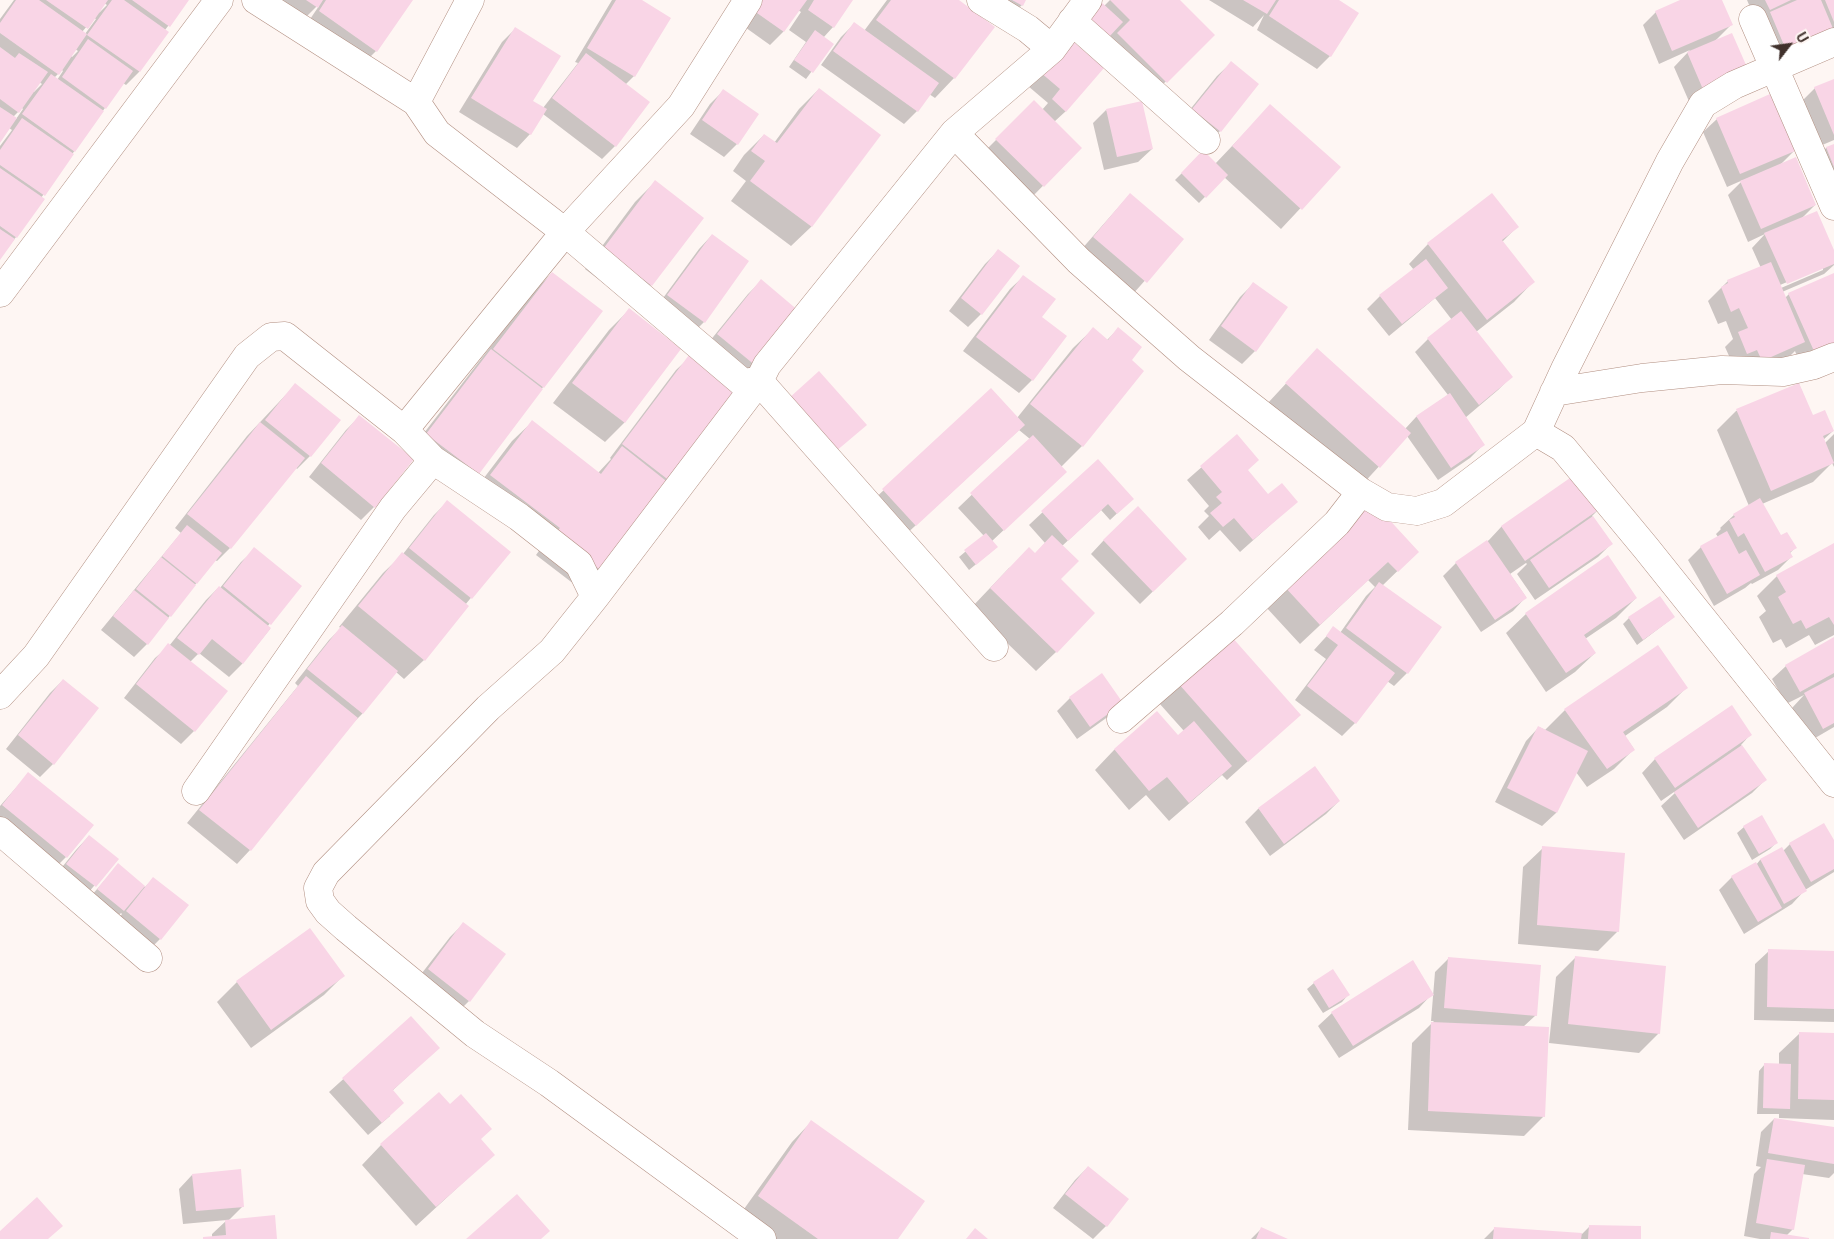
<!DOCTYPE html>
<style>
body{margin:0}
#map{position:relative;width:1834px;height:1239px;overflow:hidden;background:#fef6f3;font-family:Roboto,sans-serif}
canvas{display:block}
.north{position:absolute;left:1764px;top:20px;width:50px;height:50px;-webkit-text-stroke:4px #fef6f3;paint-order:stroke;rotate:60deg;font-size:14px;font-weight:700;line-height:20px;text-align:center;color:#40312c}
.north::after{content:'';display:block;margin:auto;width:18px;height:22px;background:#40312c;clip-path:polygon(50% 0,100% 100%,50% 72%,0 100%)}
</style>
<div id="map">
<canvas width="1834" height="1239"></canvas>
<div class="north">U</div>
</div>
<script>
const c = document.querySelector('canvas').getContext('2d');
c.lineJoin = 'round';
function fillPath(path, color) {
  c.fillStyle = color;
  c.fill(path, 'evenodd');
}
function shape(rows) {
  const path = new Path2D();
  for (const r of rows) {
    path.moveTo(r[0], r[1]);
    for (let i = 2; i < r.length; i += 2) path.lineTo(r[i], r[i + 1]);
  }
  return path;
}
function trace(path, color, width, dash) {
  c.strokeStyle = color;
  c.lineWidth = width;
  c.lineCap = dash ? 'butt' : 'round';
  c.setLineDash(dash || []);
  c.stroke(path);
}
fillPath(shape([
 [14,0,188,0,165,30,167,32,139,72,126,85,123,83,102,112,41,198,16,237,0,258,0,146,12,130,9,128,0,141,0,19],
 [104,3,107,5,99,13],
 [94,18,96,19,85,34,82,32],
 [75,49,78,51,72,57,71,56],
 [62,70,63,71,57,80,54,78],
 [39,82,42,84,34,92,33,92],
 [22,108,23,109,16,119,13,117],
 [275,0,412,0,376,51,363,64,306,25,319,6,318,5,303,20],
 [612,0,641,0,634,76,626,84,615,146,602,159,543,114,530,134,517,148,459,112,502,42,515,29,532,101,543,108,578,63,575,62],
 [749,0,852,0,833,27,823,38,832,44,806,79,789,67,806,42,789,30,801,12,798,10,783,32,770,45,735,20],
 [887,0,957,0,954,78,935,98,929,94,917,111,904,124,821,65,841,37,854,24,864,31],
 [973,0,1024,0,1022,5,1008,18],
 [1110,0,1179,0,1213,35,1146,101,1107,37,1104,6],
 [1209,0,1337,0,1330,56,1317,69,1257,30,1264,15,1253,27],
 [1684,0,1720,0,1731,25,1715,41,1749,74,1691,106,1674,67,1690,50,1659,64,1643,25,1656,12],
 [1747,0,1834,0,1834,45,1776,69],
 [1056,53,1066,111,1054,122,1080,148,1030,199,983,153,1034,102,1042,110,1048,103,1028,86],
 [1231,63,1220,131,1207,144,1180,122,1217,76],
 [1834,80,1834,140,1820,146,1801,102,1815,88],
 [819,89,879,135,811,227,791,246,731,201,746,181,733,171,744,155,764,135,774,143,799,109],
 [723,91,737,144,724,157,690,134,710,104],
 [1270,106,1339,167,1281,229,1224,177,1199,203,1175,180,1203,152,1215,164],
 [1106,110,1152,149,1138,162,1104,170,1093,123],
 [1717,119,1794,151,1779,166,1815,205,1801,219,1834,253,1834,265,1824,274,1782,292,1785,298,1789,294,1834,274,1834,349,1800,364,1795,351,1791,355,1749,373,1734,367,1725,347,1733,339,1726,321,1718,324,1708,301,1728,281,1761,268,1752,248,1765,234,1748,242,1728,195,1743,180,1727,187,1703,132],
 [1823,267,1823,270,1781,288,1780,285],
 [1834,145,1834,207,1813,161,1826,148],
 [655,182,651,285,632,305,585,269,635,202],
 [1130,194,1182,239,1132,295,1080,251],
 [1517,227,1502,242,1533,282,1514,302,1476,332,1511,377,1498,390,1465,418,1483,445,1470,458,1438,480,1407,436,1360,487,1267,404,1317,350,1405,429,1416,417,1448,395,1415,352,1428,339,1452,320,1435,298,1389,336,1367,309,1380,296,1414,270,1409,264,1428,244],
 [712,235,704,322,691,335,655,309,699,249],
 [998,251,981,314,968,327,949,311,985,264],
 [552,273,543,387,478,474,413,458,374,507,361,520,309,477,346,430,359,417,407,455,532,293],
 [1024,276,1040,317,1032,380,1019,393,963,351,1010,289],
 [761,281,798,312,742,378,705,347,748,294],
 [1253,284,1286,308,1255,351,1242,364,1209,340,1240,297],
 [629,310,680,349,624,423,605,442,553,403,609,330],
 [1093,329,1107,340,1118,329,1130,360,1143,371,1082,446,1061,467,1052,485,992,541,997,547,969,570,959,557,984,536,958,508,1030,439,1019,430,902,538,870,503,991,390,1017,418,1073,348],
 [690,357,741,396,583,591,536,555,541,548,471,495,512,441,532,422,598,473,611,459,610,458,676,370],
 [1799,384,1813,417,1833,431,1823,440,1825,443,1834,434,1834,467,1832,463,1813,482,1762,504,1781,537,1795,548,1789,554,1791,557,1778,570,1752,584,1751,583,1745,588,1714,606,1688,560,1701,547,1718,537,1716,534,1721,529,1720,528,1734,515,1749,506,1717,430,1736,411],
 [295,385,310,456,297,469,295,467,230,548,217,561,215,560,147,644,134,657,101,630,181,533,175,528,247,436],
 [1237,436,1247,470,1268,496,1296,502,1240,552,1220,530,1209,540,1198,527,1209,516,1204,511,1209,506,1187,480],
 [1097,461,1126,505,1110,520,1101,510,1062,546,1056,652,1036,671,971,608,1009,568,1035,554,1045,543,1029,525],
 [447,502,509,552,465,605,424,660,404,679,396,672,362,714,349,727,250,850,237,864,187,823,298,686,295,683,329,640,341,628,339,627,383,573,403,554,434,515],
 [1602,506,1592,516,1611,544,1598,557,1535,600,1517,574,1527,564,1526,563,1510,574,1526,597,1513,611,1481,632,1443,576,1456,563,1489,540,1502,526],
 [1104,540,1186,559,1140,604,1091,554],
 [1834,545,1834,635,1815,645,1809,635,1786,648,1781,639,1773,643,1759,617,1766,611,1757,596,1777,576],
 [255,549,300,586,267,627,270,629,242,664,229,677,199,653,190,662,194,731,181,744,124,698,155,658,169,646,206,600,219,587,220,588,241,562],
 [1417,552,1382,586,1407,673,1394,686,1387,681,1355,723,1342,736,1295,700,1326,659,1314,650,1334,628,1340,633,1366,596,1375,587,1368,580,1300,644,1265,606,1284,586],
 [1636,598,1616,618,1585,639,1595,653,1575,672,1546,692,1506,633,1526,614],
 [1674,617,1637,645,1623,624,1629,618],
 [1834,639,1834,727,1810,741,1792,708,1804,695,1786,704,1772,679,1786,666],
 [63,680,53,764,40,777,6,749,50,693],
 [1179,683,1299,715,1227,780,1222,775,1169,821,1146,795,1129,810,1095,770,1114,750,1157,713,1177,737,1184,731,1159,703],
 [1686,688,1667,707,1625,736,1634,749,1614,769,1587,787,1576,772,1556,813,1542,826,1495,802,1526,741,1539,727,1545,730,1565,710],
 [1070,698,1122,703,1109,716,1077,739,1057,711],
 [1731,707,1750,735,1741,745,1765,780,1752,793,1684,840,1661,806,1675,793,1674,792,1661,801,1642,773,1655,759],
 [1315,768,1339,801,1326,814,1270,856,1245,822,1258,809],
 [28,774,66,857,53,870,0,827,0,806],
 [1824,825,1834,842,1834,872,1805,890,1792,904,1744,934,1719,890,1732,877,1756,865,1760,860,1782,849,1783,851,1790,844],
 [1744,827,1776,843,1770,849,1752,860,1737,833],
 [89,836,117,859,82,900,54,877,76,850],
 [1543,848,1618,931,1598,951,1518,944,1523,867],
 [118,865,145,887,153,879,160,939,147,952,113,925,122,914,121,913,117,917,91,896],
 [463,924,469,1001,456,1014,415,982,450,937],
 [1769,951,1834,952,1834,1022,1754,1020,1755,964],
 [1575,958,1659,1033,1639,1053,1549,1043,1556,977],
 [1448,959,1536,1015,1523,1027,1544,1116,1524,1136,1408,1130,1412,1043,1434,1021,1431,1021,1435,972],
 [343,976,324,995,251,1048,217,1002,237,982],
 [1314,983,1348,995,1342,1002,1323,1013,1307,989],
 [1432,994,1419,1008,1339,1058,1318,1026,1332,1013],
 [411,1018,438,1048,392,1091,390,1116,368,1135,329,1092],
 [1799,1034,1834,1034,1834,1120,1779,1118,1779,1114,1757,1114,1759,1071,1765,1064,1779,1065,1779,1053],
 [1774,1119,1834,1128,1834,1173,1829,1178,1802,1174,1793,1229,1787,1235,1808,1239,1760,1239,1744,1236,1754,1174,1761,1167,1756,1166,1761,1132],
 [811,1122,897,1239,771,1239,739,1216,792,1142],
 [480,1139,493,1155,416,1226,362,1165,381,1145],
 [1088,1167,1127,1199,1106,1226,1093,1239,1053,1208,1075,1180],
 [192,1175,243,1206,228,1221,276,1239,203,1239,212,1238,212,1234,227,1220,183,1224,179,1189],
 [1589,1227,1640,1239,1484,1239,1494,1229,1582,1234],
 [1261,1229,1285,1239,1251,1239]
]), '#0003');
fillPath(shape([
 [16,0,39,0,87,34,59,75,0,33,0,23],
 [46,0,108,0,88,29],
 [112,0,124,0,169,32,140,72,87,35],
 [132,0,189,0,170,27],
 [306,0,323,0,318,8],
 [326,0,413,0,377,52,319,11],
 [616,0,642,0,671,18,635,77,587,48],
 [751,0,807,0,784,32,747,6],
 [814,0,853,0,834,28,808,10],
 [891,0,959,0,995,27,955,79,876,20],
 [1012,0,1026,0,1023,6],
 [1099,0,1123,22,1108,38,1081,14],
 [1110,0,1180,0,1215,35,1167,83,1117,33,1130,20],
 [1243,0,1276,0,1267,14],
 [1279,0,1339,0,1359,13,1331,57,1269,16],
 [1680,0,1722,0,1733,25,1672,51,1655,11],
 [1765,0,1791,0,1770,10],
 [1797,0,1821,0,1834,31,1789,57,1770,12],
 [1825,0,1834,0,1834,22],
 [854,22,939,83,918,112,833,51],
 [515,27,561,56,533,101,547,109,531,135,471,98],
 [815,30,834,44,813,73,794,60],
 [1732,33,1750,74,1705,94,1687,52],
 [1069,38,1104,68,1066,112,1052,99,1060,89,1040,72],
 [88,39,133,71,106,109,62,77],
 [0,47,15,58,19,53,48,72,19,113,0,99],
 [586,53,650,102,616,147,552,98],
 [1231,61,1259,84,1221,132,1192,109],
 [51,74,104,111,75,152,22,114],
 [1834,79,1834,135,1814,87],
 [819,88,881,135,812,227,750,181,765,161,751,151,764,134,777,143],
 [723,89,759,114,738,145,702,120],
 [1770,94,1795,151,1740,174,1716,118],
 [1034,100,1082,148,1044,187,995,139],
 [1142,101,1153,149,1117,157,1106,109],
 [1270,104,1341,167,1302,210,1232,146],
 [0,107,17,118,0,143],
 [22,118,74,154,45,196,0,165,0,150],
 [1834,144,1834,167,1826,147],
 [1203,150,1228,175,1206,198,1181,173],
 [1796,157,1816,205,1761,229,1740,181],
 [0,168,45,199,17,238,0,226],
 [655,180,704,218,652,286,603,249],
 [1130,193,1184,239,1147,283,1093,237],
 [1492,193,1519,227,1502,240,1535,282,1487,320,1427,243],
 [1817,211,1834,250,1834,264,1787,284,1764,233],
 [0,229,15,239,0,260],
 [712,234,749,261,705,323,667,295],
 [998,249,1020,266,982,315,961,298],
 [1426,259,1448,288,1402,324,1379,295],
 [1771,262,1805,342,1762,361,1757,350,1747,354,1738,332,1748,328,1739,308,1731,312,1721,287,1728,283,1727,280],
 [552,272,603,311,544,388,493,349],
 [1834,273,1834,343,1814,351,1788,293],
 [1023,275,1056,299,1042,317,1067,336,1033,381,976,337],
 [761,279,800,312,756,366,717,334],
 [1253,282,1288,307,1256,352,1221,326],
 [629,308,681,349,625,423,572,383],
 [1461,311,1513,377,1479,405,1427,338],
 [1093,327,1108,340,1118,327,1142,347,1132,360,1144,371,1083,447,1030,404],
 [1317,348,1411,433,1380,468,1285,383],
 [491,349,543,389,479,474,426,434],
 [689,355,743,396,675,485,622,444],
 [819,371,867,425,835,452,788,399],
 [295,383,341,420,311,457,265,420],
 [1799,383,1813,415,1825,410,1834,431,1823,436,1834,463,1771,491,1736,409],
 [991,388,1025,425,916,526,882,489],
 [1450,393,1485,445,1451,468,1416,416],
 [359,415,414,459,375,508,321,463],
 [532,420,601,474,622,446,670,484,603,572,554,535,560,528,490,475],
 [260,422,305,458,231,549,187,514],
 [1237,434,1259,460,1248,470,1268,494,1282,483,1298,502,1253,540,1234,518,1223,527,1210,513,1222,503,1216,497,1222,492,1200,466],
 [1033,435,1067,472,1004,531,970,493],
 [1098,459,1134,499,1117,514,1108,504,1068,541,1041,511],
 [1580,471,1604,506,1525,561,1501,526],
 [1760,498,1781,535,1787,532,1797,548,1790,552,1793,557,1765,572,1744,533,1738,537,1729,520,1735,517,1733,514],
 [447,500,511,552,472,599,409,548],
 [1373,502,1419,552,1398,572,1388,562,1320,625,1284,586],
 [1138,506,1187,559,1153,592,1103,540],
 [1593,516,1613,544,1549,588,1530,560],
 [187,525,222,553,197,584,162,556],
 [1727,531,1739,554,1746,550,1760,575,1727,594,1700,546],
 [986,533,998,547,976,565,964,550],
 [1052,535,1079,561,1061,579,1095,613,1057,653,990,588,1029,547,1035,553],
 [1487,540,1527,598,1495,620,1455,562],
 [1834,543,1834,625,1829,617,1806,629,1801,620,1793,624,1778,597,1786,592,1776,575],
 [254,547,302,586,271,625,223,586],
 [402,552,469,606,425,661,358,606],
 [1608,555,1637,598,1584,635,1596,653,1566,673,1525,613],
 [161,557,196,585,171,617,136,589],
 [1379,582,1442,627,1408,674,1346,628],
 [219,586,271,628,243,664,212,639,199,655,177,638],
 [134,590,169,618,148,645,113,616],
 [1660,596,1675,617,1643,640,1628,617],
 [342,625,398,671,363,714,307,669],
 [1333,626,1395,673,1356,724,1307,686,1338,645,1326,636],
 [1231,636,1301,715,1248,762,1178,683],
 [1834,637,1834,673,1800,692,1785,665],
 [168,643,228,691,195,732,136,684],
 [1658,645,1688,688,1623,732,1635,750,1607,769,1564,709],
 [1102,673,1123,703,1090,727,1069,697],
 [306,676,358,718,251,851,199,810],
 [1834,677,1834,723,1823,729,1804,693],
 [63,679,99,708,54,765,18,735],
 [1732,705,1752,735,1675,788,1654,758],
 [1157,711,1178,735,1194,721,1232,766,1189,803,1167,777,1149,791,1114,749],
 [1538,726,1588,751,1557,813,1507,788],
 [1742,745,1767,780,1698,828,1674,792],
 [1315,766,1340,801,1284,844,1258,808],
 [28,772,94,825,67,858,2,805],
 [1762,815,1778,843,1759,854,1743,826],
 [1824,823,1834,840,1834,869,1811,882,1789,843],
 [89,835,119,859,96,887,66,864],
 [1542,846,1625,853,1619,932,1537,925],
 [1782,847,1807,891,1784,904,1760,859],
 [1756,862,1782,908,1758,922,1731,876],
 [118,863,145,886,124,911,97,889],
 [153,877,189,905,161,940,126,911],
 [463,922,506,954,470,1002,428,969],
 [310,928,345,976,271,1030,236,981],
 [1768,949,1834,951,1834,1009,1767,1007],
 [1575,956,1666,966,1660,1034,1568,1024],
 [1448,957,1541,965,1537,1016,1444,1008],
 [1413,960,1434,995,1353,1046,1331,1012],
 [1333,969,1350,995,1329,1008,1313,982],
 [411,1016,440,1048,393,1090,404,1103,382,1123,342,1078],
 [1431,1022,1549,1027,1545,1117,1428,1111],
 [1799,1032,1834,1033,1834,1100,1798,1099],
 [1764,1063,1791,1064,1790,1109,1763,1108],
 [439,1092,450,1104,461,1094,492,1129,481,1139,495,1155,436,1207,380,1144],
 [1774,1118,1834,1127,1834,1164,1768,1153],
 [811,1120,925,1201,898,1239,818,1239,758,1196],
 [1767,1159,1805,1165,1794,1230,1756,1223],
 [1088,1166,1129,1199,1107,1227,1065,1194],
 [241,1169,244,1207,196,1211,192,1174],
 [517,1194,550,1231,541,1239,466,1239],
 [37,1197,63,1226,48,1239,0,1239,0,1231],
 [275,1215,277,1239,203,1239,203,1237,226,1235,225,1220],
 [1589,1225,1641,1226,1641,1239,1588,1239],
 [1261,1227,1288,1239,1256,1239],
 [1494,1227,1582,1233,1581,1239,1493,1239],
 [975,1228,988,1239,966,1239],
 [1771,1232,1809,1238,1809,1239,1770,1239]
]), '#f9d5e6');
const street = shape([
 [256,0,416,102],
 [470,0,416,102,437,133,565,232,743,383,759,381,767,365,954,133,1052,49,1088,0],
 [981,0,1028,29,1052,49],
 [1753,19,1834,206],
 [1072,21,1206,140],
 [954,133,1079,261,1189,358,1361,492,1387,507,1417,511,1443,503,1536,432,1563,448,1646,548,1834,783],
 [0,293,219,0],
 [1554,392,1642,378,1722,370,1783,372,1814,365,1834,357],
 [404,430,565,232,681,106,748,0],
 [1536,432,1565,369,1670,161,1703,104,1734,85,1834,42],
 [595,597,759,381,994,647],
 [0,695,36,656,247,356,271,337,285,336,404,430,433,460,519,517,579,564,595,597,552,651,488,708,326,873,318,888,320,901,328,912,346,928,475,1034,549,1083,762,1239],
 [1121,719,1232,623,1337,523,1361,492],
 [196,791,393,508,433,460],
 [0,831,148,958]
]);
trace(street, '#b18e80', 29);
trace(street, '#fff', 28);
</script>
